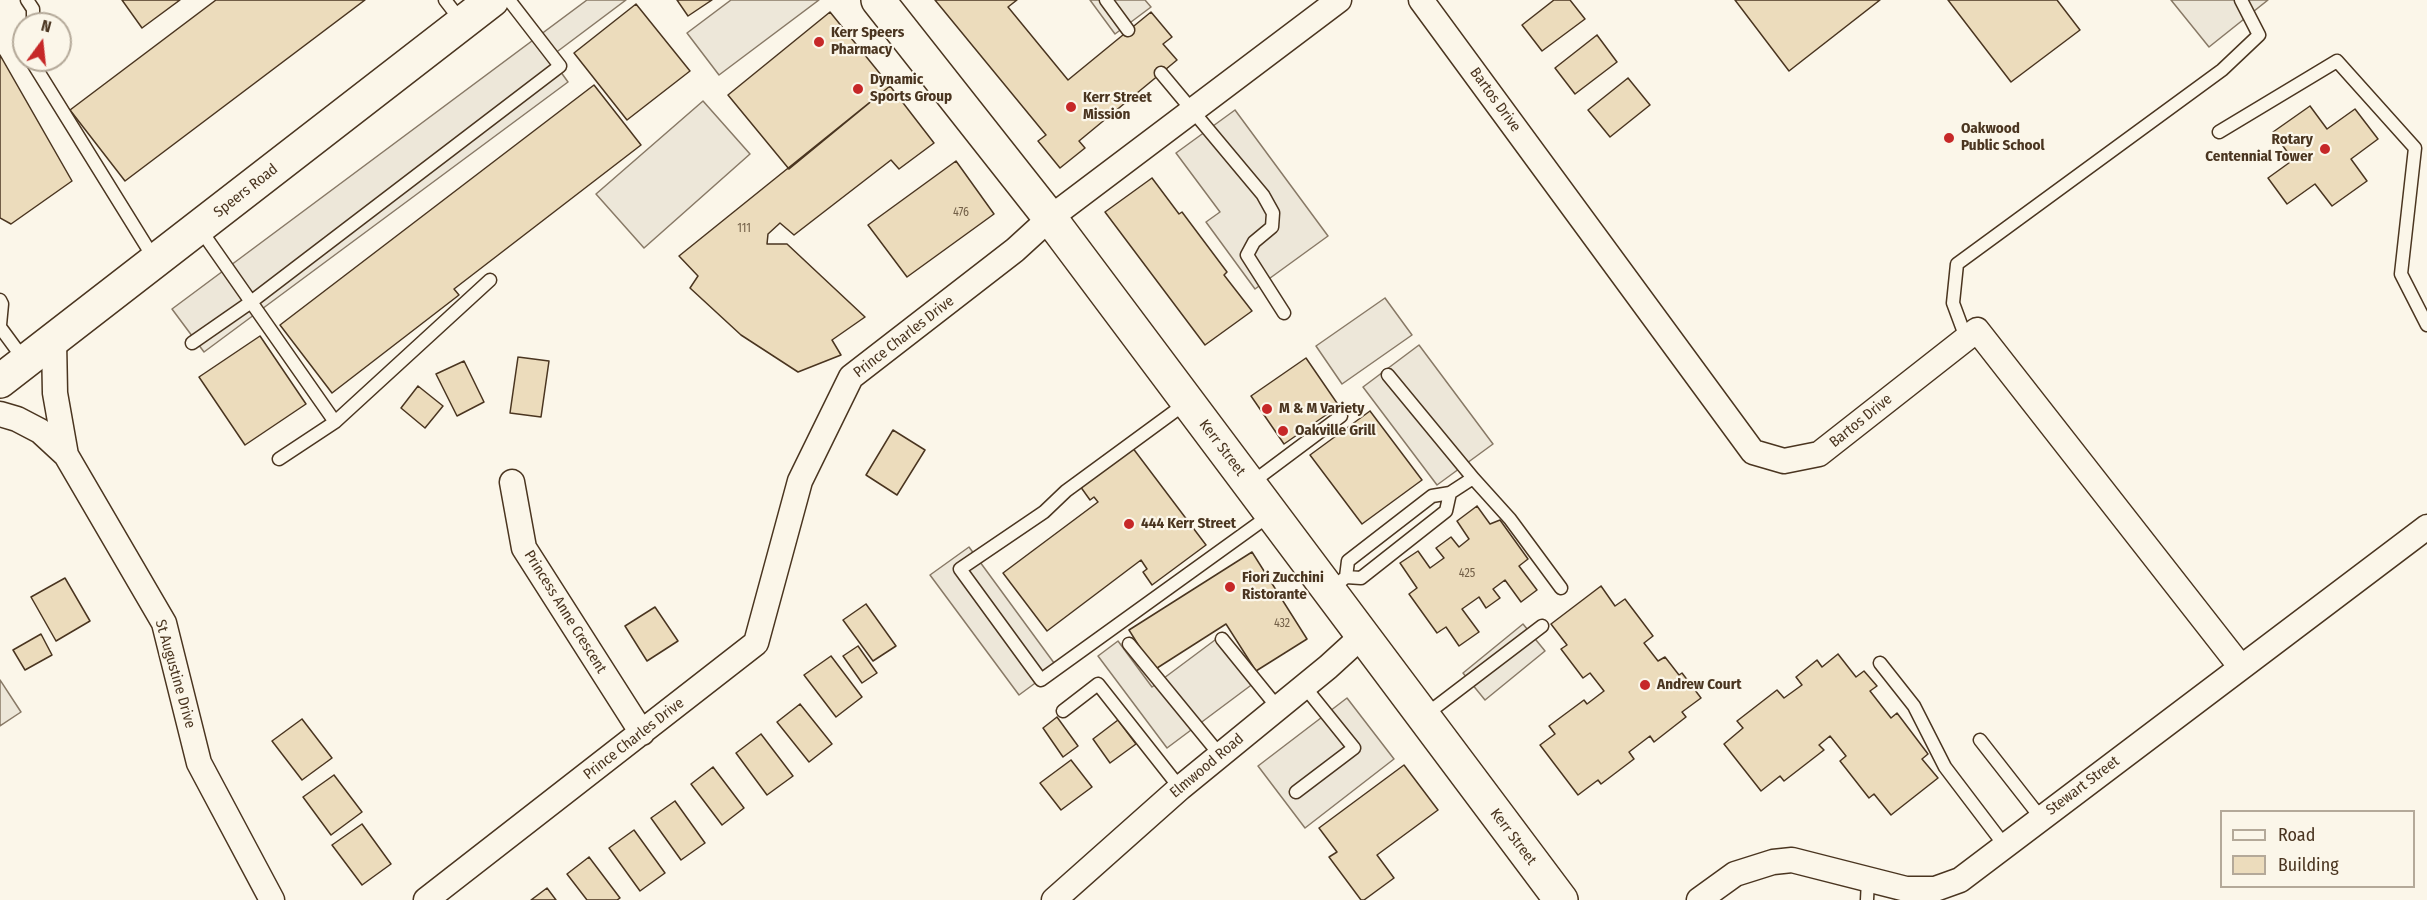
<!DOCTYPE html>
<style>
body{margin:0}
#map{position:relative;width:2427px;height:900px;overflow:hidden;background:#fbf6e9;font-family:"Fira Sans Condensed",sans-serif}
canvas{display:block}
.legend{position:absolute;left:2220px;top:810px;width:195px;height:78px;box-sizing:border-box;background:#fbf6e9;border:2px solid #b4a999;margin:0;padding:8px 10px;list-style:none;font-size:18px;color:#4a3520}
.legend li{display:flex;align-items:center;gap:12px;height:30px}
.legend b{width:30px;border:2px solid #b4a999}
.north{position:absolute;left:12px;top:12px;width:60px;height:60px;box-sizing:border-box;background:#fbf6e9;border:2px solid #b4a999;border-radius:50%;rotate:15deg;font-size:16px;font-weight:700;line-height:24px;text-align:center;color:#4a3520}
.north::after{content:'';display:block;margin:auto;width:21px;height:27px;background:#c62828;clip-path:polygon(50% 0,100% 100%,50% 72%,0 100%)}
</style>
<div id="map">
<canvas width="2427" height="900"></canvas>
<ul class="legend">
<li><b style="height:8px;background:#fbf6e9"></b>Road</li>
<li><b style="height:16px;background:#ecdcbc"></b>Building</li>
</ul>
<div class="north">N</div>
</div>
<script>
const c = document.querySelector('canvas').getContext('2d');
c.lineJoin = 'round';
function fillPath(path, color) {
  c.fillStyle = color;
  c.fill(path, 'evenodd');
}
function shape(rows) {
  const path = new Path2D();
  for (const r of rows) {
    path.moveTo(r[0], r[1]);
    for (let i = 2; i < r.length; i += 2) path.lineTo(r[i], r[i + 1]);
  }
  return path;
}
function trace(path, color, width, dash) {
  c.strokeStyle = color;
  c.lineWidth = width;
  c.lineCap = dash ? 'butt' : 'round';
  c.setLineDash(dash || []);
  c.stroke(path);
}
function write(font, color, halo, rows, align = 'center') {
  c.font = font + ' "Fira Sans Condensed",sans-serif';
  c.lineWidth = 4.5;
  c.setLineDash([]);
  c.textBaseline = 'middle';
  c.strokeStyle = halo;
  c.fillStyle = color;
  for (const [text, x, y, turn = 0] of rows) {
    c.save();
    c.translate(x, y);
    c.rotate((+turn || 0) * Math.PI / 180);
    c.textAlign = isNaN(turn) ? turn : align;
    if (halo) c.strokeText(text, 0, 0);
    c.fillText(text, 0, 0);
    c.restore();
  }
}
const parking = shape([
 [587,0,626,0,550,57,568,82,204,352,172,309,587,0],
 [731,0,819,0,719,75,687,33,731,0],
 [1090,0,1145,0,1151,7,1115,34,1090,0],
 [2171,0,2268,0,2209,47,2171,0],
 [703,101,750,154,644,248,596,194,703,101],
 [1235,110,1328,236,1255,289,1206,222,1220,212,1176,153,1235,110],
 [1385,298,1412,335,1342,384,1316,346,1385,298],
 [1419,345,1493,444,1437,485,1363,387,1419,345],
 [969,547,1057,667,1019,695,930,575,969,547],
 [1523,624,1545,651,1485,700,1463,673,1523,624],
 [1219,637,1254,683,1167,748,1098,656,1118,641,1152,687,1219,637],
 [0,680,21,712,0,726,0,680],
 [1347,698,1394,759,1305,828,1258,766,1347,698]
]);
fillPath(parking, '#ede7d9');
trace(parking, '#887966', 1.5);
const building = shape([
 [122,0,180,0,142,28,122,0],
 [216,0,365,0,125,181,70,110,216,0],
 [677,0,712,0,688,16,677,0],
 [935,0,1017,0,1008,7,1068,80,1151,12,1172,37,1163,44,1177,60,1079,141,1085,148,1060,168,1038,141,1046,135,935,0],
 [1554,0,1570,0,1585,19,1542,51,1522,25,1554,0],
 [1735,0,1880,0,1789,71,1735,0],
 [1948,0,2057,0,2080,30,2011,82,1948,0],
 [636,4,690,71,627,120,574,53,636,4],
 [830,12,890,86,789,169,728,95,830,12],
 [1597,35,1617,62,1575,94,1555,68,1597,35],
 [0,55,72,181,11,224,0,218,0,55],
 [1628,78,1650,105,1610,137,1588,110,1628,78],
 [594,85,641,145,454,289,459,295,332,393,280,325,594,85],
 [890,86,934,143,899,169,891,160,794,235,780,223,768,234,767,244,787,244,865,317,832,340,841,355,798,372,741,335,690,288,698,276,679,256,890,86],
 [2310,106,2327,129,2355,109,2378,139,2351,159,2367,181,2332,206,2315,184,2287,204,2268,178,2293,160,2273,132,2310,106],
 [956,161,994,214,907,277,868,225,956,161],
 [1152,178,1179,214,1182,212,1227,272,1224,275,1252,311,1205,345,1105,212,1152,178],
 [260,336,306,404,245,445,199,377,260,336],
 [518,357,549,361,541,417,510,413,518,357],
 [1306,358,1339,406,1284,444,1251,396,1306,358],
 [464,361,484,402,457,416,436,374,464,361],
 [418,386,443,406,425,428,401,408,418,386],
 [1370,411,1422,480,1362,524,1310,455,1370,411],
 [893,430,925,450,897,495,866,475,893,430],
 [1132,447,1206,545,1152,585,1143,572,1147,569,1141,560,1047,631,1003,573,1098,502,1094,497,1090,500,1080,486,1132,447],
 [1477,506,1490,524,1500,520,1528,559,1519,566,1537,590,1521,602,1505,580,1493,589,1500,598,1486,608,1479,597,1462,609,1479,632,1459,646,1446,627,1437,633,1409,594,1417,588,1400,563,1418,551,1430,568,1444,558,1436,548,1451,537,1459,547,1469,539,1457,521,1477,506],
 [1252,552,1307,639,1256,671,1226,624,1154,670,1129,630,1252,552],
 [65,578,90,621,56,641,31,597,65,578],
 [1601,586,1615,606,1625,599,1653,636,1644,643,1658,661,1665,657,1679,675,1682,673,1701,698,1682,712,1686,717,1654,742,1650,736,1629,752,1634,759,1601,784,1598,780,1578,795,1540,745,1555,734,1549,726,1584,700,1587,704,1604,691,1590,673,1583,678,1561,649,1567,645,1551,624,1601,586],
 [866,604,896,646,873,661,843,620,866,604],
 [655,607,678,641,647,661,625,626,655,607],
 [41,634,52,655,25,670,13,650,41,634],
 [858,646,877,673,862,683,843,656,858,646],
 [1838,654,1856,677,1864,671,1877,686,1870,691,1891,718,1897,713,1928,754,1922,759,1938,778,1891,815,1874,794,1869,798,1840,761,1846,756,1830,736,1819,745,1824,750,1784,781,1780,776,1761,791,1724,744,1743,728,1737,721,1777,690,1784,698,1802,685,1796,677,1817,660,1822,667,1838,654],
 [831,656,862,697,836,717,804,675,831,656],
 [800,704,832,744,809,762,777,722,800,704],
 [1057,717,1078,746,1063,757,1043,728,1057,717],
 [302,719,332,758,302,780,272,741,302,719],
 [1118,720,1136,744,1110,763,1093,739,1118,720],
 [761,734,793,776,767,795,736,753,761,734],
 [1071,760,1092,787,1061,810,1040,783,1071,760],
 [1404,765,1438,810,1377,855,1394,878,1364,900,1361,900,1329,857,1337,852,1319,828,1404,765],
 [713,767,744,808,722,825,691,784,713,767],
 [334,775,362,812,331,835,303,797,334,775],
 [675,801,705,843,681,860,651,818,675,801],
 [362,824,391,864,362,885,332,845,362,824],
 [634,830,665,873,640,891,609,848,634,830],
 [589,857,620,898,617,900,587,900,567,874,589,857],
 [547,888,556,900,531,900,547,888]
]);
fillPath(building, '#ecdcbc');
trace(building, '#4a3520', 1.5);
const service = shape([
 [27,0,33,9,33,24],
 [445,0,462,22],
 [1106,0,1128,30],
 [31,60,155,260],
 [1161,73,1263,195,1273,213,1272,227,1254,242,1247,255,1284,313],
 [2219,132,2337,61,2415,148,2401,274,2427,325],
 [200,229,335,422],
 [0,300,2,304,0,325],
 [0,327,25,361],
 [1966,338,1953,303,1957,264,2222,70,2259,35,2241,0],
 [192,343,251,302,560,66,509,0],
 [1388,375,1473,478,1450,493],
 [1186,403,1066,491,1044,512,960,569,1041,680,1270,515],
 [279,459,335,422,490,280],
 [1473,478,1510,519,1561,588],
 [1250,484,1341,416],
 [1331,589,1346,577,1361,578,1446,511,1450,493,1432,496,1348,561,1346,577],
 [1222,639,1278,708],
 [1129,644,1220,755],
 [1880,663,1914,706,1945,767,2005,846],
 [1063,711,1098,684,1180,788],
 [1424,716,1542,626],
 [1980,740,2041,818],
 [1296,792,1354,748,1304,686],
 [1867,900,1868,880]
]);
const minor = shape([
 [1421,0,1753,452,1784,461,1819,454,1977,330,2240,666],
 [54,341,55,393,66,455],
 [0,414,17,419,40,431,66,455,164,623,199,763,272,900],
 [512,482,524,548,642,733],
 [426,900,756,643,800,481,851,377,1015,250,1050,218,1339,0],
 [1054,900,1180,788,1328,667,1362,636],
 [1699,900,1735,874,1773,862,1792,860,1906,889,1935,889,1960,880,2427,527]
]);
const secondary = shape([
 [878,0,1050,218,1561,900],
 [0,381,492,0]
]);
trace(service, '#4a3520', 15);
trace(minor, '#4a3520', 27);
trace(secondary, '#4a3520', 36);
trace(service, '#fbf6e9', 12);
trace(minor, '#fbf6e9', 24);
trace(secondary, '#fbf6e9', 33);
for (const [x, y, r, color] of [
 [819,42,6,"#c62828"],
 [858,89,6,"#c62828"],
 [1071,107,6,"#c62828"],
 [1949,138,6,"#c62828"],
 [2325,149,6,"#c62828"],
 [1267,409,6,"#c62828"],
 [1283,431,6,"#c62828"],
 [1129,524,6,"#c62828"],
 [1230,587,6,"#c62828"],
 [1645,685,6,"#c62828"]
]) {
  const dot = new Path2D();
  dot.arc(x, y, r, 0, 2 * Math.PI);
  c.fillStyle = color;
  c.fill(dot);
  trace(dot, '#fbf6e9', 2);
}
write('12px', '#725f47', null, [
 ["476",961,213],
 ["111",744,229],
 ["425",1467,574],
 ["432",1282,624]
]);
write('bold 15px', '#4a3520', '#fbf6e9', [
 ["Kerr Speers",831,33],
 ["Pharmacy",831,50],
 ["Dynamic",870,80],
 ["Sports Group",870,97],
 ["Kerr Street",1083,98],
 ["Mission",1083,115],
 ["Oakwood",1961,129],
 ["Public School",1961,146],
 ["Rotary",2313,140,"right"],
 ["Centennial Tower",2313,157,"right"],
 ["M & M Variety",1279,409],
 ["Oakville Grill",1295,431],
 ["444 Kerr Street",1141,524],
 ["Fiori Zucchini",1242,578],
 ["Ristorante",1242,595],
 ["Andrew Court",1657,685]
], 'left');
write('15px', '#4a3520', '#fbf6e9', [
 ["Bartos Drive",1495,100,54],
 ["Speers Road",246,191,-38],
 ["Prince Charles Drive",904,337,-38],
 ["Bartos Drive",1861,421,-39],
 ["Kerr Street",1222,448,53],
 ["Princess Anne Crescent",565,612,58],
 ["St Augustine Drive",175,674,74],
 ["Prince Charles Drive",634,739,-38],
 ["Elmwood Road",1207,766,-40],
 ["Stewart Street",2083,786,-37],
 ["Kerr Street",1513,837,53]
]);
</script>
